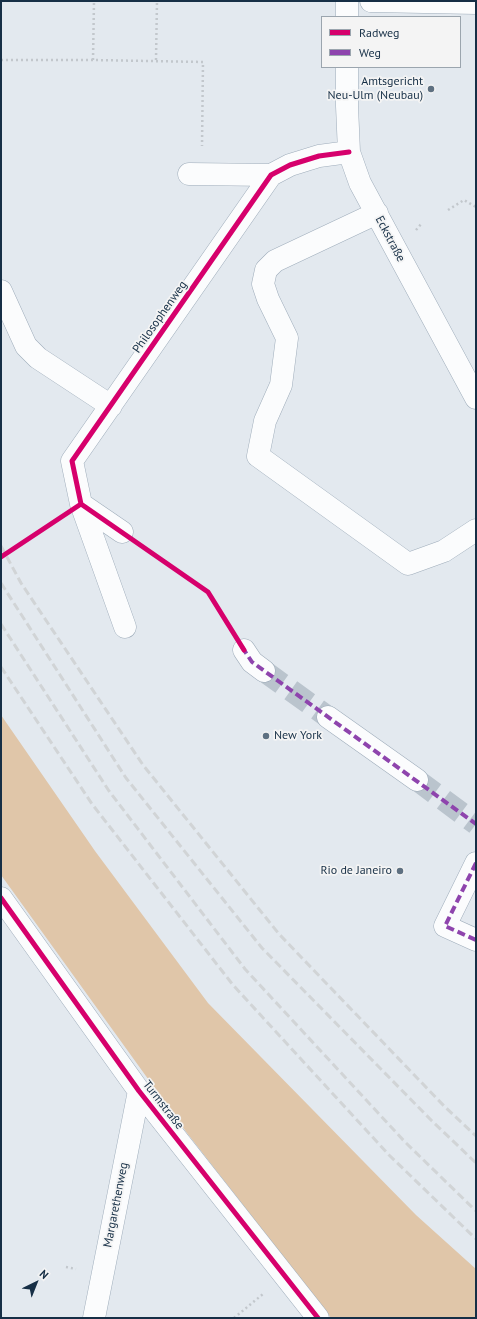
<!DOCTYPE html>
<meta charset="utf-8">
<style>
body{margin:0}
#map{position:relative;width:477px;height:1319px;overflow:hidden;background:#e3e9ef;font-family:"PT Sans",sans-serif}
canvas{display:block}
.frame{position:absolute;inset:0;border:2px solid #162f46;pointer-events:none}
.legend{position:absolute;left:321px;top:16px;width:140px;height:52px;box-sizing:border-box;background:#f4f4f4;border:1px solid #9ba5ae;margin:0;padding:5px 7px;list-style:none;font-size:12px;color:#162f46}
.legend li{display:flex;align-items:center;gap:8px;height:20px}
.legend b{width:20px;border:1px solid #9ba5ae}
.north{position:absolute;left:16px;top:1263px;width:40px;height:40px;-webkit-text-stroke:3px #f4f4f4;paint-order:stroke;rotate:43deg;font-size:11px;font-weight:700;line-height:16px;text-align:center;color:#162f46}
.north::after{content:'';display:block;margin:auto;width:14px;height:18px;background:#162f46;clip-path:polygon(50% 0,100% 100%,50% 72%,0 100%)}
</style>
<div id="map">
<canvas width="477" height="1319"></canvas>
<div class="frame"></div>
<ul class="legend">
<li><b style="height:5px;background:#d6006c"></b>Radweg</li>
<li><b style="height:5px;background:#8e44ad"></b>Weg</li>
</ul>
<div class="north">N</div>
</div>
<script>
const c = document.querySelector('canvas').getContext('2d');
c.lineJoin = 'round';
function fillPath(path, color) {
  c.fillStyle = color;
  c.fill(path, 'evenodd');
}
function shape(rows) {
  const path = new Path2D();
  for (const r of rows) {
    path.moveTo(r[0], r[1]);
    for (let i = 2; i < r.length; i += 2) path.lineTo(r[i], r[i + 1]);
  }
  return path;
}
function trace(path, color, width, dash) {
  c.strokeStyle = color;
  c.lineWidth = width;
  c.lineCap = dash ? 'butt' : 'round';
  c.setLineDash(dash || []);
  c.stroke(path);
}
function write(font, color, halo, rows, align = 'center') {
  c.font = font + ' "PT Sans",sans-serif';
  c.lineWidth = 3.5;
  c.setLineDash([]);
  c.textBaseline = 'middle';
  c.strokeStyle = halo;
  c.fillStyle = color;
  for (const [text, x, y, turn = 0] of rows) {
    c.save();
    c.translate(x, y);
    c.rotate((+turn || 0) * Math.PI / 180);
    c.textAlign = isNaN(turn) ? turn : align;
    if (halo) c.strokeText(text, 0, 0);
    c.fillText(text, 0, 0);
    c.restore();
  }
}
fillPath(shape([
 [1,715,95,851,208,1003,416,1215,476,1269,476,1318,331,1318,187,1133,1,875]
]), '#e0c6a9');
trace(shape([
 [264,671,328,717],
 [417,780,476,824]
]), '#bac4cd', 22, [22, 11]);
const minor = shape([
 [371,1,476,3],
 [347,17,347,1],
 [347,67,347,106,349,152,360,183,476,398],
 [189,174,271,175],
 [377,213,275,261,266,270,263,284,268,299,287,338,281,385,265,421,258,456,408,564,444,551,476,530],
 [1,291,26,346,38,358,111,406],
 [81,504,125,627],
 [122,532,81,504,72,461,271,175,290,165,319,156,349,152],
 [244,650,252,662,264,671],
 [328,717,417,780],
 [476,863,445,926,476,940],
 [1,898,139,1091,318,1318],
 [94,1318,139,1091]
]);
trace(minor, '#9eacba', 23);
trace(shape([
 [1,60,93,60,203,62,202,146],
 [93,60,94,1],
 [156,60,157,1],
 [448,210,464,200,476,207],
 [416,230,422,223],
 [66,1267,76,1269],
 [234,1318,263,1294]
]), '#c2c7cc', 2.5, [2, 3]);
trace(minor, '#fbfcfd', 22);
trace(shape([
 [1,546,21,583,143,765,279,934,445,1107,476,1136],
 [1,583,126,778,262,948,432,1121,476,1163],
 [1,624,109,791,245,969,405,1142,476,1211],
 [1,667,92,804,233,985,389,1155,476,1239]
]), '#d1d4d6', 3, [8, 4]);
trace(shape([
 [242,647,252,662,476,824],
 [476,863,445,926,476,940]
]), '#8e44ad', 4, [8, 4]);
trace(shape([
 [1,557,81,504],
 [244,650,208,592,81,504,72,461,271,175,290,165,319,156,349,152],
 [1,898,139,1091,318,1318]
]), '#d6006c', 5);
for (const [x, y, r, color] of [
 [431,89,4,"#5e7081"],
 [266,736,4,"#5e7081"],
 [400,871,4,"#5e7081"]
]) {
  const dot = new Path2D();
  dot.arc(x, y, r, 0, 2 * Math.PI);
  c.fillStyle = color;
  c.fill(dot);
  trace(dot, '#f4f4f4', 1.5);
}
write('12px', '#162f46', '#f4f4f4', [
 ["Amtsgericht",423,82],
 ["Neu-Ulm (Neubau)",423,96],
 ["New York",274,736,"left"],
 ["Rio de Janeiro",392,871]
], 'right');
write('12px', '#162f46', '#f4f4f4', [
 ["Eckstraße",390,239,62],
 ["Philosophenweg",160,317,-55],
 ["Turmstraße",163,1105,52],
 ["Margarethenweg",116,1205,-79]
]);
</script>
